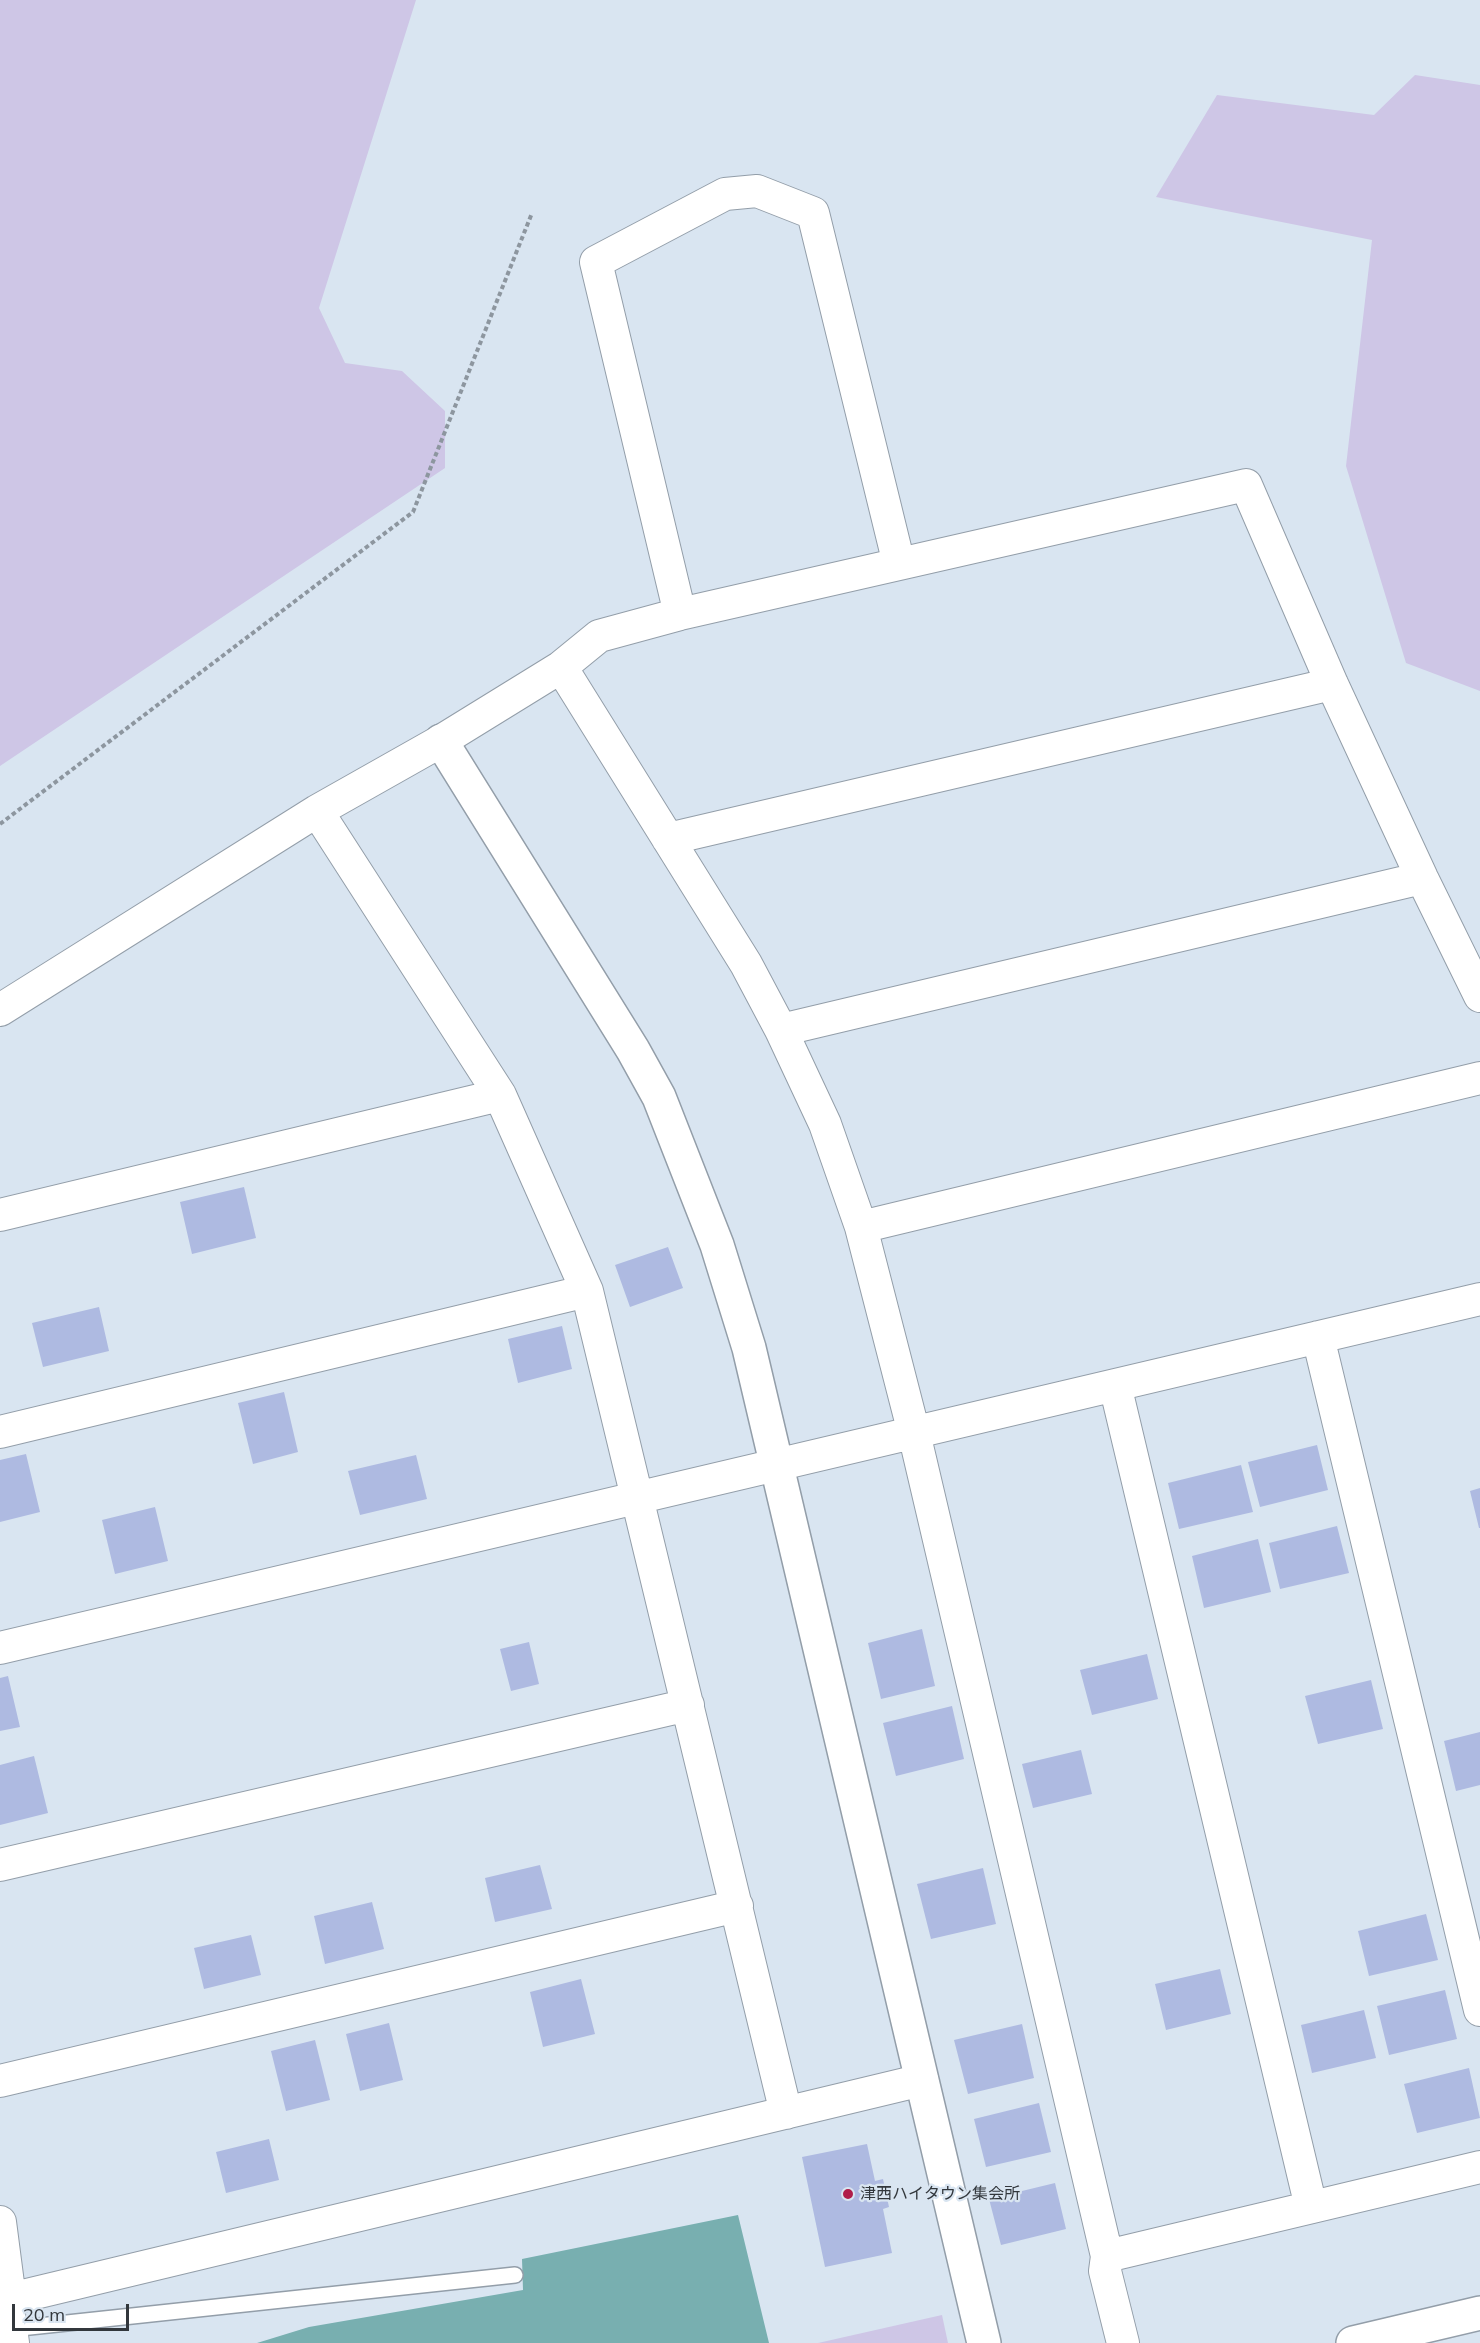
<!DOCTYPE html>
<meta charset="utf-8">
<style>
body{margin:0}
#map{position:relative;width:1480px;height:2343px;overflow:hidden;background:#d9e5f1;font-family:Mulish,sans-serif}
canvas{display:block}
.scale{position:absolute;left:12px;top:2304px;width:117px;height:27px;box-sizing:border-box;border:3px solid #32373c;border-top:0;padding-left:8px;font-size:18px;line-height:21px;white-space:nowrap;color:#32373c;-webkit-text-stroke:4px #d9e5f1;paint-order:stroke}
</style>
<div id="map">
<canvas width="1480" height="2343"></canvas>
<div class="scale">20 m</div>
</div>
<script>
const c = document.querySelector('canvas').getContext('2d');
c.lineJoin = 'round';
function fillPath(path, color) {
  c.fillStyle = color;
  c.fill(path, 'evenodd');
}
function shape(rows) {
  const path = new Path2D();
  for (const r of rows) {
    path.moveTo(r[0], r[1]);
    for (let i = 2; i < r.length; i += 2) path.lineTo(r[i], r[i + 1]);
  }
  return path;
}
function trace(path, color, width, dash) {
  c.strokeStyle = color;
  c.lineWidth = width;
  c.lineCap = dash ? 'butt' : 'round';
  c.setLineDash(dash || []);
  c.stroke(path);
}
function write(font, color, halo, rows, align = 'center') {
  c.font = font + ' Mulish,"Noto Sans JP",sans-serif';
  c.lineWidth = 4.5;
  c.setLineDash([]);
  c.textBaseline = 'middle';
  c.strokeStyle = halo;
  c.fillStyle = color;
  for (const [text, x, y, turn = 0] of rows) {
    c.save();
    c.translate(x, y);
    c.rotate((+turn || 0) * Math.PI / 180);
    c.textAlign = isNaN(turn) ? turn : align;
    if (halo) c.strokeText(text, 0, 0);
    c.fillText(text, 0, 0);
    c.restore();
  }
}
fillPath(shape([
 [0,0,416,0,319,308,345,363,402,371,445,411,445,468,0,766],
 [1415,75,1480,85,1480,691,1406,663,1346,466,1372,240,1156,197,1217,95,1374,115],
 [942,2315,948,2343,818,2343]
]), '#cec6e6');
fillPath(shape([
 [738,2215,769,2343,257,2343,309,2327,523,2290,522,2259]
]), '#78afb0');
fillPath(shape([
 [244,1187,256,1238,192,1254,180,1202],
 [668,1247,683,1288,630,1307,615,1265],
 [99,1307,109,1351,43,1367,32,1323],
 [562,1326,572,1369,518,1383,508,1339],
 [284,1392,298,1452,253,1464,238,1403],
 [1317,1445,1328,1490,1260,1507,1248,1462],
 [26,1454,40,1512,0,1522,0,1460],
 [416,1455,427,1499,360,1515,348,1471],
 [1241,1465,1253,1512,1179,1529,1168,1483],
 [1480,1488,1480,1528,1479,1528,1470,1491],
 [155,1507,168,1561,115,1574,102,1520],
 [1337,1526,1349,1573,1280,1589,1269,1543],
 [1258,1539,1271,1592,1204,1608,1192,1556],
 [922,1629,935,1686,881,1699,868,1643],
 [529,1642,539,1684,511,1691,500,1649],
 [1147,1654,1158,1699,1092,1715,1080,1670],
 [8,1676,20,1727,0,1731,0,1678],
 [1371,1680,1383,1729,1318,1744,1305,1696],
 [952,1706,964,1759,896,1776,883,1723],
 [1480,1732,1480,1785,1456,1791,1444,1741],
 [1081,1750,1092,1794,1033,1808,1022,1764],
 [34,1756,48,1813,0,1825,0,1765],
 [540,1865,552,1909,495,1922,485,1878],
 [983,1868,996,1924,931,1939,917,1884],
 [372,1902,384,1949,325,1964,314,1916],
 [1426,1914,1438,1960,1369,1976,1358,1931],
 [251,1935,261,1975,204,1989,194,1948],
 [1220,1969,1231,2014,1166,2030,1155,1984],
 [581,1979,595,2034,543,2047,530,1992],
 [1445,1990,1457,2039,1389,2055,1377,2006],
 [1364,2010,1376,2058,1312,2073,1301,2025],
 [389,2023,403,2080,360,2091,346,2034],
 [1022,2024,1034,2078,968,2094,954,2040],
 [315,2040,330,2100,286,2111,271,2051],
 [1469,2068,1480,2118,1417,2133,1404,2084],
 [1039,2103,1051,2152,986,2167,974,2119],
 [269,2139,279,2180,226,2193,216,2152],
 [867,2144,875,2181,883,2179,889,2207,883,2209,892,2253,825,2267,802,2157],
 [1055,2183,1066,2229,1001,2245,989,2199]
]), '#aebae1');
const service = shape([
 [11,2329,515,2275]
]);
const minor = shape([
 [680,614,596,262,725,194,757,191,813,213,899,564],
 [561,667,746,964,781,1030,825,1124,861,1227,914,1433,1107,2256,1105,2271,1123,2343],
 [317,811,500,1095,587,1291,786,2113],
 [668,839,1332,684],
 [0,1010,317,811,441,741,561,667,599,636,680,614,1246,485,1332,684,1422,878,1480,996],
 [781,1030,1422,878],
 [0,1215,500,1095],
 [861,1227,1480,1078],
 [1318,1337,1480,2010],
 [1115,1385,1311,2207],
 [0,1432,587,1291],
 [0,1648,1480,1299],
 [0,1865,688,1705],
 [0,2081,737,1906],
 [0,2222,10,2299,922,2080],
 [1107,2256,1480,2167],
 [10,2299,8,2307,13,2343]
]);
const tertiary = shape([
 [441,741,633,1050,659,1097,717,1245,749,1348,984,2343],
 [1353,2343,1480,2313]
]);
trace(service, '#939ea9', 18);
trace(minor, '#939ea9', 34);
trace(tertiary, '#939ea9', 36);
trace(shape([
 [0,824,413,512,532,213]
]), '#8d969f', 4, [4.5, 3]);
trace(service, '#fff', 15);
trace(minor, '#fff', 32);
trace(tertiary, '#fff', 33);
for (const [x, y, r, color] of [
 [848,2194,6,"#b01e4a"]
]) {
  const dot = new Path2D();
  dot.arc(x, y, r, 0, 2 * Math.PI);
  c.fillStyle = color;
  c.fill(dot);
  trace(dot, '#d9e5f1', 2);
}
write('16px', '#32373c', '#d9e5f1', [
 ["津西ハイタウン集会所",860,2194]
], 'left');
</script>
